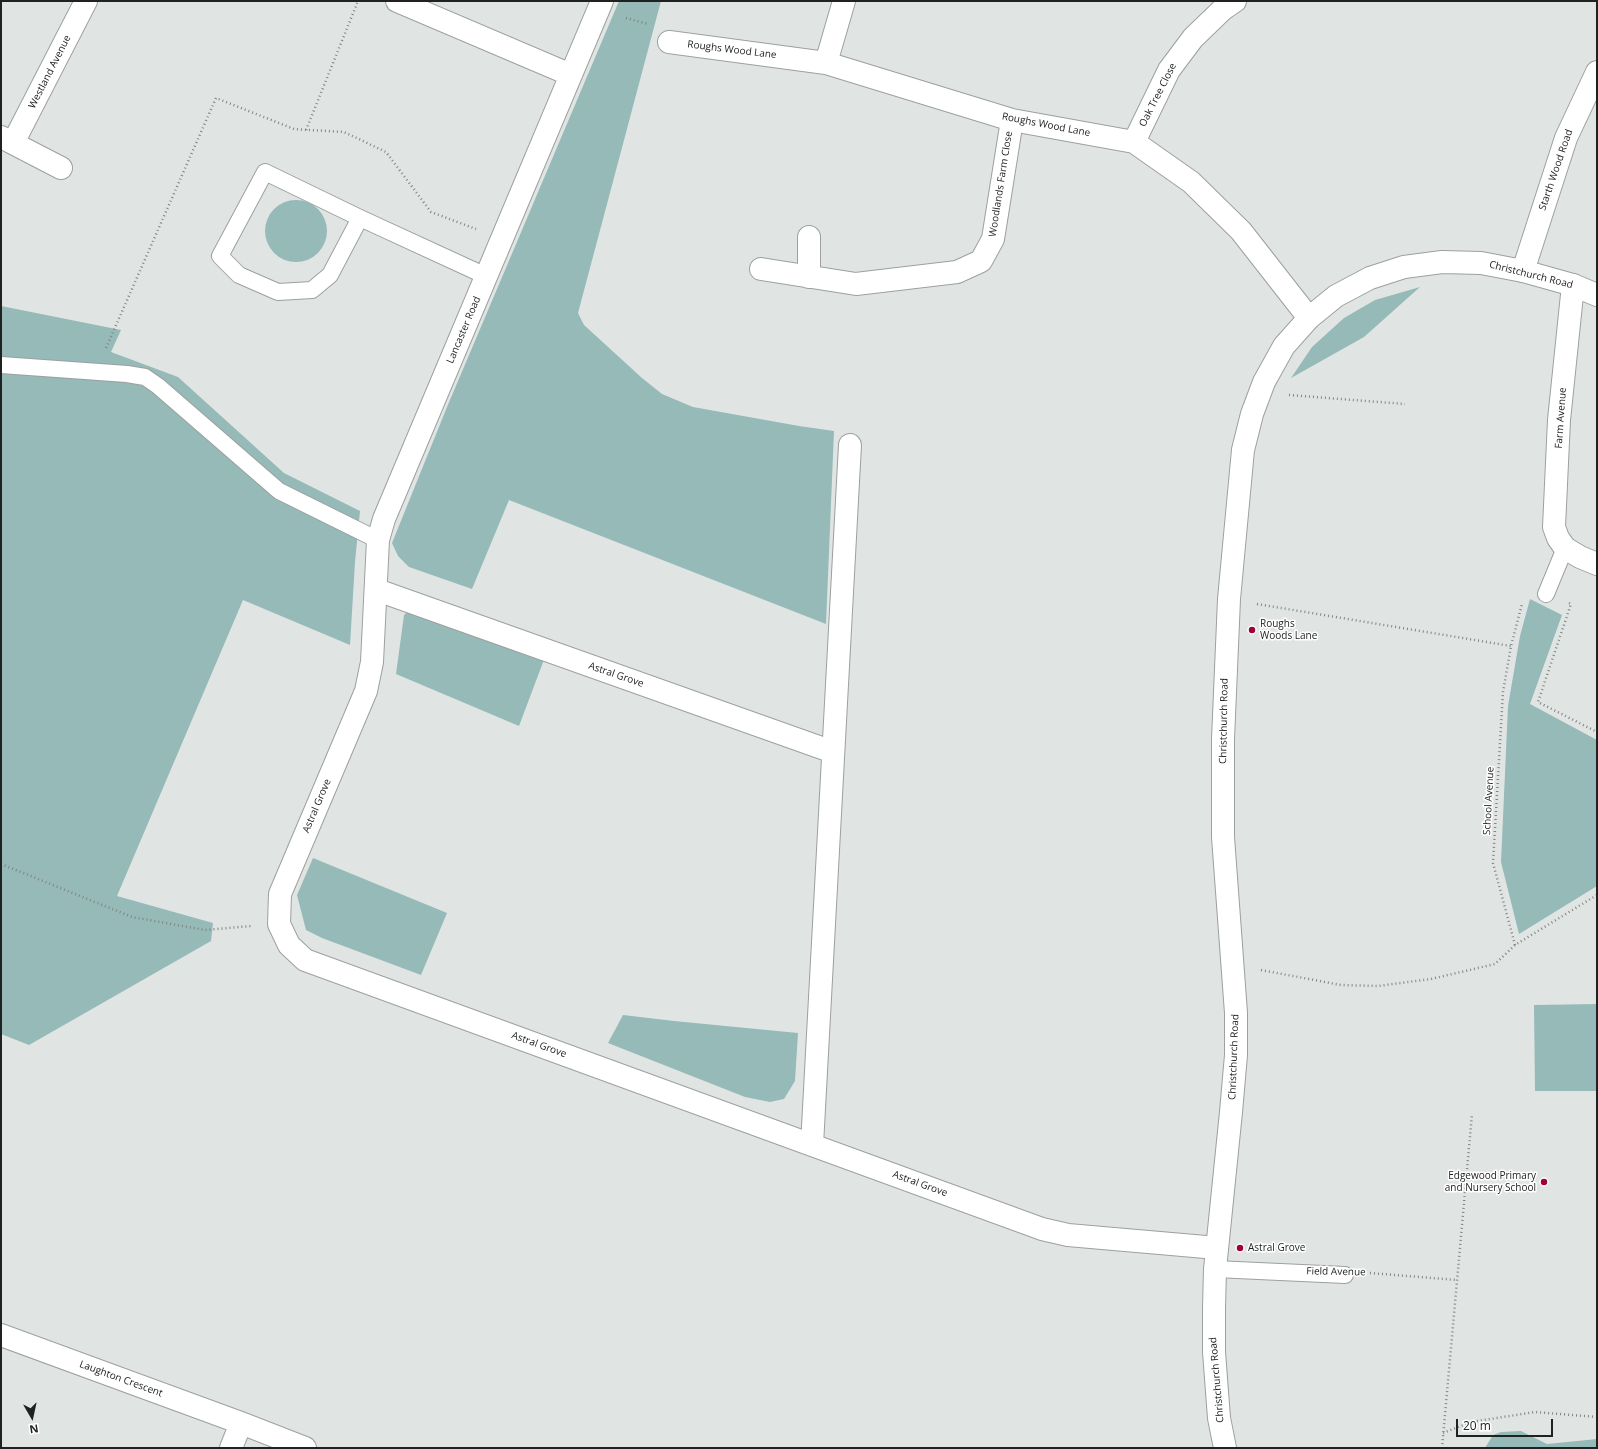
<!DOCTYPE html>
<style>
body{margin:0}
#map{position:relative;width:1598px;height:1449px;overflow:hidden;background:#e0e5e4;font-family:"Open Sans",sans-serif}
canvas{display:block}
.frame{position:absolute;inset:0;border:2px solid #202221;pointer-events:none}
.north{position:absolute;left:12px;top:1397px;width:40px;height:40px;-webkit-text-stroke:3px #fff;paint-order:stroke;rotate:171deg;font-size:11px;font-weight:700;line-height:16px;text-align:center;color:#202221}
.north::after{content:'';display:block;margin:auto;width:14px;height:18px;background:#202221;clip-path:polygon(50% 0,100% 100%,50% 72%,0 100%)}
.scale{position:absolute;left:1456px;top:1419px;width:97px;height:18px;box-sizing:border-box;border:2px solid #202221;border-top:0;padding-left:5px;font-size:12px;line-height:14px;white-space:nowrap;color:#202221;-webkit-text-stroke:3px #fff;paint-order:stroke}
</style>
<div id="map">
<canvas width="1598" height="1449"></canvas>
<div class="frame"></div>
<div class="north">N</div>
<div class="scale">20 m</div>
</div>
<script>
const c = document.querySelector('canvas').getContext('2d');
c.lineJoin = 'round';
function fillPath(path, color) {
  c.fillStyle = color;
  c.fill(path, 'evenodd');
}
function shape(rows) {
  const path = new Path2D();
  for (const r of rows) {
    if (r.length === 3) {
      path.moveTo(r[0] + r[2], r[1]);
      path.arc(r[0], r[1], r[2], 0, 2 * Math.PI);
      continue;
    }
    path.moveTo(r[0], r[1]);
    for (let i = 2; i < r.length; i += 2) path.lineTo(r[i], r[i + 1]);
  }
  return path;
}
function trace(path, color, width, dash) {
  c.strokeStyle = color;
  c.lineWidth = width;
  c.lineCap = dash ? 'butt' : 'round';
  c.setLineDash(dash || []);
  c.stroke(path);
}
function write(font, color, halo, rows, align = 'center') {
  c.font = font + ' "Open Sans",sans-serif';
  c.lineWidth = 3;
  c.setLineDash([]);
  c.textBaseline = 'middle';
  c.strokeStyle = halo;
  c.fillStyle = color;
  for (const [text, x, y, turn = 0] of rows) {
    c.save();
    c.translate(x, y);
    c.rotate((+turn || 0) * Math.PI / 180);
    c.textAlign = isNaN(turn) ? turn : align;
    if (halo) c.strokeText(text, 0, 0);
    c.fillText(text, 0, 0);
    c.restore();
  }
}
fillPath(shape([
 [619,1,661,1,578,313,584,325,642,378,662,394,693,407,799,426,834,431,826,624,509,500,472,589,409,567,398,556,392,543,447,407],
 [296,231,31],
 [1420,287,1364,337,1291,378,1312,347,1344,318,1375,300],
 [1,306,121,330,111,352,178,377,284,473,360,511,355,562,350,645,243,600,117,896,213,923,211,941,29,1045,1,1034],
 [1530,599,1562,615,1530,704,1597,740,1597,886,1519,934,1501,862,1508,706,1520,636],
 [411,609,545,657,519,726,396,674,404,615],
 [313,858,447,913,421,975,322,938,306,930,297,895],
 [1597,1004,1597,1091,1535,1091,1534,1005],
 [623,1015,674,1021,798,1033,795,1081,784,1099,770,1102,745,1097,608,1043],
 [1521,1431,1547,1444,1597,1439,1597,1448,1485,1448,1493,1435,1501,1432]
]), '#95bab8');
const lane = shape([
 [360,218,330,275,312,290,278,292,239,275,220,256,265,172,360,218,486,276],
 [1,365,127,374,145,377,158,386,279,491,378,540],
 [1546,594,1565,548],
 [1215,1269,1345,1275]
]);
const street = shape([
 [397,1,571,75],
 [602,1,384,519,378,540,372,662,366,691,280,894,279,924,289,945,305,960,1042,1229,1068,1235,1217,1248],
 [669,42,826,63,1012,120,1134,142,1191,182,1241,231,1309,318],
 [826,63,844,1],
 [1,137,61,168],
 [1134,142,1169,70,1193,38,1222,10,1235,1],
 [13,143,86,1],
 [809,237,809,277],
 [761,269,856,284,957,272,981,261,993,239,1012,120],
 [1523,271,1566,138,1597,72],
 [1573,285,1559,420,1554,527,1558,538,1565,548,1580,557,1597,564],
 [377,590,833,752],
 [812,1145,850,445],
 [1,1335,241,1423,305,1448],
 [231,1448,241,1423]
]);
const secondary = shape([
 [1225,1448,1219,1418,1214,1352,1214,1308,1215,1269,1231,1112,1236,1055,1236,1013,1223,837,1223,739,1229,599,1243,450,1252,414,1264,382,1284,346,1309,318,1336,296,1370,278,1404,267,1442,262,1481,263,1523,271,1573,285,1597,295]
]);
trace(lane, '#9ca09f', 18);
trace(street, '#9ca09f', 24);
trace(secondary, '#9ca09f', 24);
trace(shape([
 [626,18,648,24],
 [306,130,358,1],
 [106,348,216,98,294,129,344,132,386,152,431,212,476,229],
 [1289,395,1405,404],
 [1569,603,1571,604,1538,702,1597,732],
 [1257,604,1511,646],
 [1,864,132,917,205,930,251,926],
 [1515,945,1493,863,1503,692,1511,646,1522,604],
 [1261,970,1341,985,1378,986,1431,979,1495,964,1515,945,1597,895],
 [1370,1273,1457,1280],
 [1443,1433,1471,1422,1535,1412,1597,1417],
 [1442,1448,1472,1114]
]), '#818584', 2.5, [1, 3]);
trace(lane, '#fff', 16);
trace(street, '#fff', 22);
trace(secondary, '#fff', 22);
for (const [x, y, r, color] of [
 [1252,630,4,"#a0013c"],
 [1544,1182,4,"#a0013c"],
 [1240,1248,4,"#a0013c"]
]) {
  const dot = new Path2D();
  dot.arc(x, y, r, 0, 2 * Math.PI);
  c.fillStyle = color;
  c.fill(dot);
  trace(dot, '#fff', 1.5);
}
write('10px', '#202221', '#fff', [
 ["Roughs Wood Lane",732,50,7],
 ["Westland Avenue",50,72,-63],
 ["Oak Tree Close",1158,95,-63],
 ["Roughs Wood Lane",1046,125,11],
 ["Starth Wood Road",1556,170,-71],
 ["Woodlands Farm Close",1001,184,-81],
 ["Christchurch Road",1531,275,14],
 ["Lancaster Road",464,330,-67],
 ["Farm Avenue",1561,418,-86],
 ["Astral Grove",616,675,19],
 ["Christchurch Road",1224,721,-89],
 ["School Avenue",1489,801,-87],
 ["Astral Grove",317,806,-67],
 ["Astral Grove",539,1045,20],
 ["Christchurch Road",1234,1057,-88],
 ["Astral Grove",920,1184,20],
 ["Field Avenue",1336,1272,1],
 ["Laughton Crescent",121,1379,20],
 ["Christchurch Road",1217,1380,-95]
]);
write('10px', '#202221', '#fff', [
 ["Roughs",1260,624],
 ["Woods Lane",1260,636],
 ["Edgewood Primary",1536,1176,"right"],
 ["and Nursery School",1536,1188,"right"],
 ["Astral Grove",1248,1248]
], 'left');
</script>
